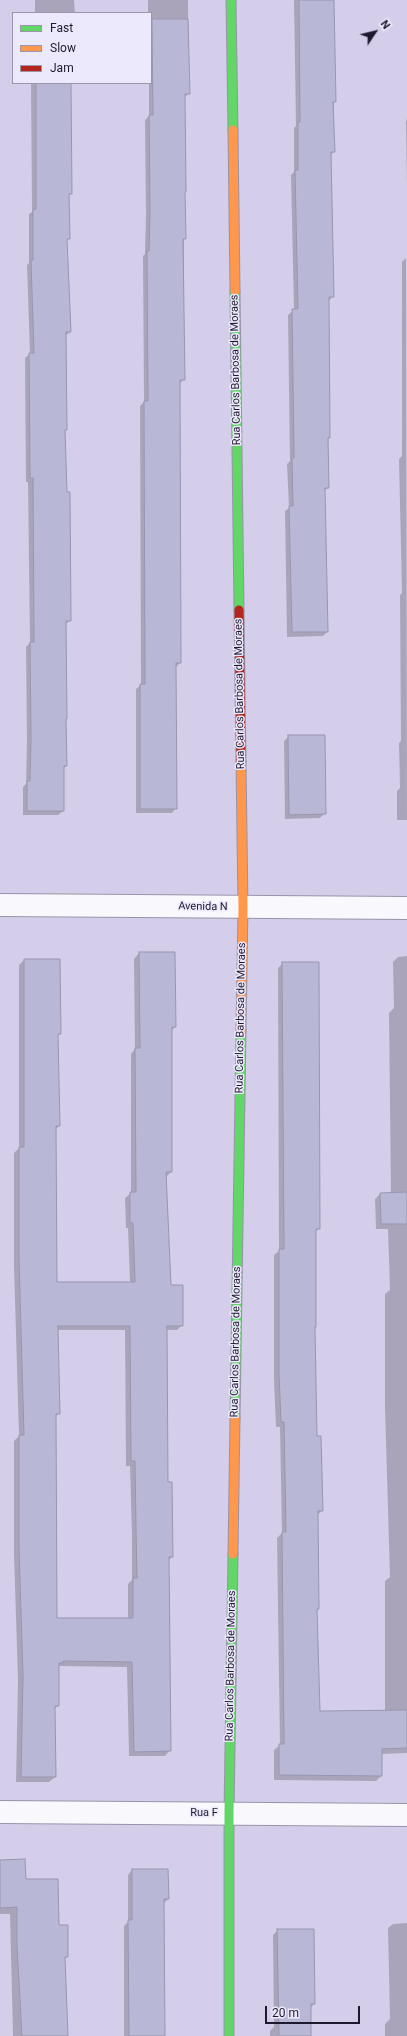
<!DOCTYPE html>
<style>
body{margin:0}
#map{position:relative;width:407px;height:2036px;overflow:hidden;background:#d5ceea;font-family:Roboto,sans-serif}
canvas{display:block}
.legend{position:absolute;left:12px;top:12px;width:140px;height:72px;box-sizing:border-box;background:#ede9fc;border:1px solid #9b96aa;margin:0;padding:5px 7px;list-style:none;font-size:12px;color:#1f1930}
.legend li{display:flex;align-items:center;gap:8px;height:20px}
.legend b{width:20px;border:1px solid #9b96aa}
.north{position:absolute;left:355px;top:12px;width:40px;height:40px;-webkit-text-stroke:3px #ede9fc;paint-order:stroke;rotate:55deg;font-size:11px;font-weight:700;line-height:16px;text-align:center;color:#1f1930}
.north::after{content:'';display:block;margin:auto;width:14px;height:18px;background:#1f1930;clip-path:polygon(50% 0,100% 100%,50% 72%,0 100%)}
.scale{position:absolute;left:265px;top:2006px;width:95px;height:18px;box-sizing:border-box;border:2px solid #1f1930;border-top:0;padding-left:5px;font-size:12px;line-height:14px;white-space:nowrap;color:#1f1930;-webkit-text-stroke:3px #ede9fc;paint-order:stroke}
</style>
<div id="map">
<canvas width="407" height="2036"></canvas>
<ul class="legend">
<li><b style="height:5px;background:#63d668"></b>Fast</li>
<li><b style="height:5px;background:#ff974d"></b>Slow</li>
<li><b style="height:5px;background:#b3261e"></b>Jam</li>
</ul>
<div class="north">N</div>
<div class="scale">20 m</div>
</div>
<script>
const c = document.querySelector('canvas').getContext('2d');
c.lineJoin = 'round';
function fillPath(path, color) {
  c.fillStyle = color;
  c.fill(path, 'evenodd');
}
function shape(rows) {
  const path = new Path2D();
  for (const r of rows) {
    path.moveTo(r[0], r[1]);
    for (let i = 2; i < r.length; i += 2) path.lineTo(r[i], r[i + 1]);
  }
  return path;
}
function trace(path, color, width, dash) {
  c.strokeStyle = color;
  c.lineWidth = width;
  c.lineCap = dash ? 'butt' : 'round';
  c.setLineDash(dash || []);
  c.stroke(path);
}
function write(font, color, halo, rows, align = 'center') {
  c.font = font + ' Roboto,sans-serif';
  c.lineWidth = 3;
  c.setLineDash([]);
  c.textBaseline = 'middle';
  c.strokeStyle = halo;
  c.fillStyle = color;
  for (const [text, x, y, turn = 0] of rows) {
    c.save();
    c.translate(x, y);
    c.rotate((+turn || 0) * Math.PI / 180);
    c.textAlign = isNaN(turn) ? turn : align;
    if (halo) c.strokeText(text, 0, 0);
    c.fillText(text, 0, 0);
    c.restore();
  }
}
fillPath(shape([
 [35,0,74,0,75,13,35,13],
 [148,0,188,0,189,93,184,98,184,379,179,384,180,663,175,668,176,808,172,813,136,813,136,689,141,685,140,406,144,402,143,256,145,254,146,214,145,120,149,116,149,83,151,83,151,13,148,13],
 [294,0,334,0,334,152,330,155,333,296,329,301,328,488,324,491,327,632,323,636,287,637,285,511,289,508,287,464,290,461,288,315,294,310,291,175,294,172,294,128,296,126],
 [31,83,70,83,71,193,68,196,69,238,66,241,70,332,65,336,66,429,64,431,70,620,65,625,66,766,63,769,63,811,58,815,23,815,23,787,26,784,27,741,26,647,30,643,28,482,26,482,25,358,30,354,27,265,29,263,29,214,32,212],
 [407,119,407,186,406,121],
 [406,258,407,820,397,820,397,791,400,788,399,743,401,741,400,595,402,593,399,459,402,456,402,262],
 [289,736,324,814,320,818,285,819,284,741],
 [139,953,175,1027,171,1031,171,1172,166,1177,170,1286,182,1325,177,1330,166,1330,167,1483,172,1557,168,1561,170,1750,165,1756,129,1756,127,1667,59,1666,58,1706,54,1709,55,1777,49,1782,16,1782,18,1681,14,1554,14,1441,19,1436,14,1266,14,1153,19,1148,19,965,24,960,60,1034,57,1036,59,1126,55,1130,56,1283,130,1283,128,1228,126,1228,125,1198,131,1193,131,1054,135,1049,134,959],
 [57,1330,125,1330,126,1466,130,1466,132,1535,132,1580,128,1584,128,1619,56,1619,55,1418,59,1413],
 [407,956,407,1753,381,1754,381,1776,376,1781,274,1780,274,1750,280,1745,277,1538,282,1533,280,1427,276,1427,274,1380,274,1255,279,1251,278,968,283,963,319,1228,315,1232,314,1328,316,1437,322,1511,317,1515,318,1609,316,1610,319,1712,385,1712,385,1581,390,1577,385,1408,385,1294,390,1290,388,1229,376,1229,375,1199,380,1194,391,1194,389,1013,394,1008,393,962,398,957],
 [0,1861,25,1880,58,1926,67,1957,64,1959,66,2036,13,2036,10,1914,0,1914],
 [132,1870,168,1899,163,1904,164,2036,124,2036,124,1926,128,1922,128,1875],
 [407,1923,407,2036,385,2036,385,2024,390,2019,388,1928,393,1924],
 [278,1930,314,2004,310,2008,310,2036,270,2036,270,2031,274,2027,273,1935]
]), '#0003');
const building = shape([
 [299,0,334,0,336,102,333,102,335,152,331,152,334,297,329,297,330,438,328,438,329,488,325,488,328,632,292,632,289,506,293,506,292,458,294,458,292,309,298,309,295,170,298,170,298,122,300,122,299,0],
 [152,19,188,19,190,94,185,94,186,192,185,192,186,239,183,239,185,380,180,380,181,663,176,663,177,809,140,809,140,684,145,684,144,401,148,401,147,251,149,251,150,209,149,115,153,115,152,19],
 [36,83,71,83,72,194,69,194,70,239,67,239,71,332,66,332,67,430,65,430,67,492,70,492,71,621,66,621,67,719,66,719,67,766,64,766,64,811,27,811,27,781,30,781,31,736,30,642,34,642,33,478,30,478,29,353,34,353,31,260,33,260,33,209,36,209,36,83],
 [288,735,325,735,326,814,289,815,288,735],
 [139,952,175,952,176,1027,172,1027,172,1172,166,1172,171,1285,183,1285,183,1326,167,1326,168,1482,172,1482,173,1557,169,1557,171,1751,134,1752,132,1662,63,1661,63,1663,59,1663,59,1706,55,1706,56,1777,21,1777,23,1675,19,1548,19,1435,24,1435,19,1260,19,1147,24,1147,24,959,60,959,61,1034,58,1034,60,1126,56,1126,57,1282,135,1282,133,1223,130,1223,130,1192,136,1192,135,1048,140,1048,139,952],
 [58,1326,130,1326,131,1461,135,1461,136,1529,137,1578,133,1578,133,1618,57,1618,56,1414,60,1414,58,1326],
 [282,962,319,962,320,1229,316,1229,316,1327,315,1327,317,1436,321,1436,323,1511,318,1511,319,1609,317,1609,320,1711,407,1710,407,1748,382,1749,382,1776,279,1775,279,1744,284,1744,282,1532,286,1532,284,1422,281,1422,279,1374,279,1249,284,1249,282,962],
 [407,1192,407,1224,381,1224,380,1193,407,1192],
 [25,1859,26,1879,58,1879,59,1925,68,1925,68,1957,65,1957,68,2036,22,2036,17,1946,17,1907,0,1908,0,1860,25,1859],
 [132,1869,168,1869,169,1899,164,1899,165,2036,129,2036,128,1920,132,1920,132,1869],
 [277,1929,314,1929,315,2004,311,2004,311,2036,279,2036,277,1929]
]);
fillPath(building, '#b8b7d6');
trace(building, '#9796ae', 1);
const street = shape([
 [0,905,407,908],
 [0,1812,407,1815]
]);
const fast = shape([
 [231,0,233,130],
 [235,291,239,610],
 [235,1418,241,1031],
 [229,2036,229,1813,233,1554]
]);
const slow = shape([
 [233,130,235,291],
 [241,1031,243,907,241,762],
 [233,1554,235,1418]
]);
const jam = shape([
 [239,610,241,762]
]);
trace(street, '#9993aa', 24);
trace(fast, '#9993aa', 11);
trace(slow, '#9993aa', 11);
trace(jam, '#9993aa', 11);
trace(street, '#f9f8fc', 22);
trace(fast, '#63d668', 9);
trace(slow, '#ff974d', 9);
trace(jam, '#b3261e', 9);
write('11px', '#1f1930', '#ede9fc', [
 ["Rua Carlos Barbosa de Moraes",236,370,-91],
 ["Rua Carlos Barbosa de Moraes",240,694,-91],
 ["Avenida N",203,907,1],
 ["Rua Carlos Barbosa de Moraes",241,1018,-89],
 ["Rua Carlos Barbosa de Moraes",236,1342,-89],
 ["Rua Carlos Barbosa de Moraes",231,1666,-89],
 ["Rua F",204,1813]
]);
</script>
